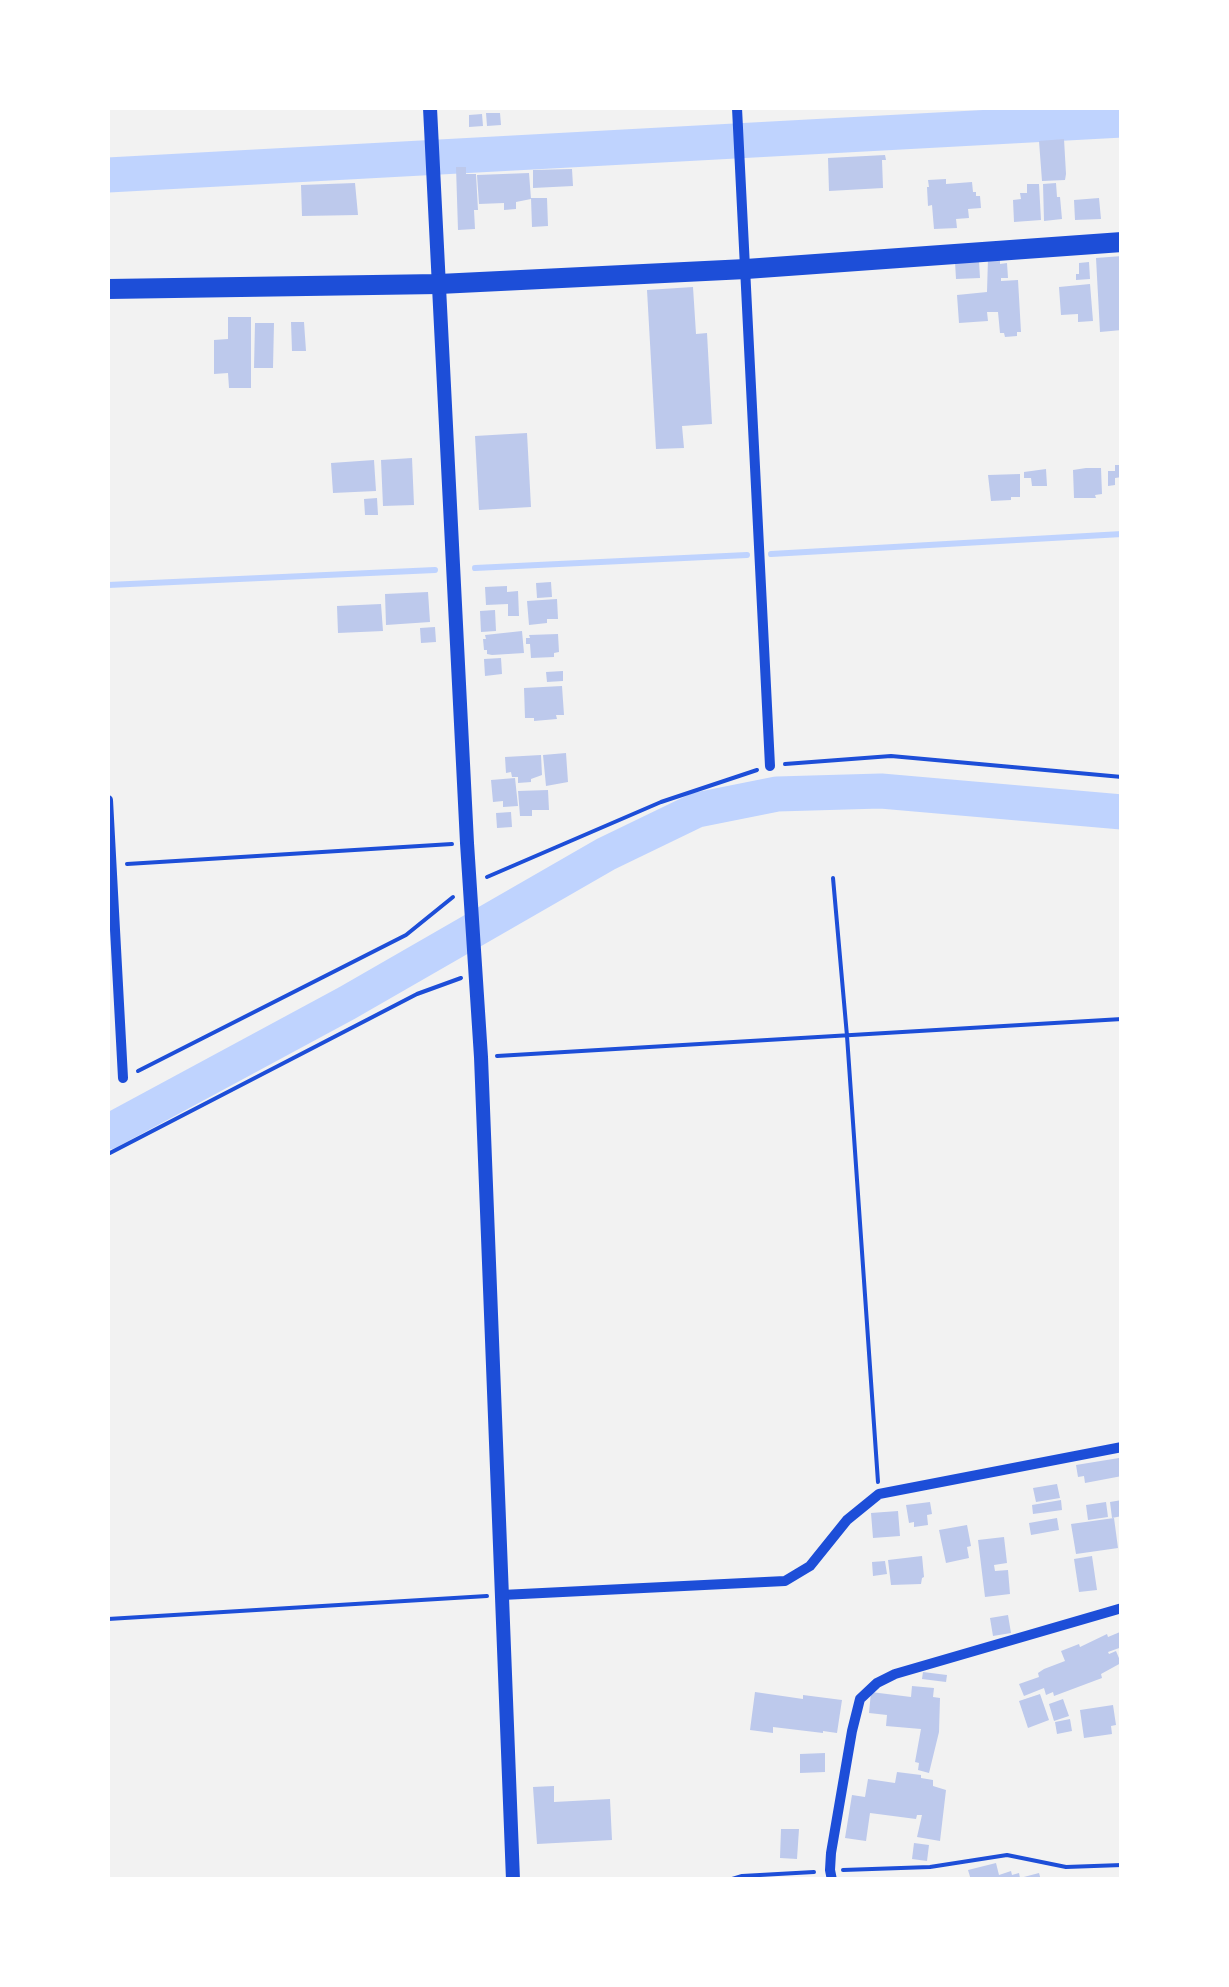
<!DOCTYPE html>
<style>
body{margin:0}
#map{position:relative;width:1229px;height:1987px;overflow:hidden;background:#f2f2f2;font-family:Inter,sans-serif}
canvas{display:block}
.frame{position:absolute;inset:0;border:110px solid #fff;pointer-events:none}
</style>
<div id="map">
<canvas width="1229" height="1987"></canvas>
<div class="frame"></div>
</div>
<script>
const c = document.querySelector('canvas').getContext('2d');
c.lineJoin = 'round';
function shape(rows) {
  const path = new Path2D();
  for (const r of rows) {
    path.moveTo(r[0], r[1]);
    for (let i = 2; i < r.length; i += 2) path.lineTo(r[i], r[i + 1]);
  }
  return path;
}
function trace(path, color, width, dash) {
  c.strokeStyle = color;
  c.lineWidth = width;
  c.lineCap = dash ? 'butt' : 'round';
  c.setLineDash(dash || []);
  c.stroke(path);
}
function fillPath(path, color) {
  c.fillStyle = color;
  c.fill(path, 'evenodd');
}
trace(shape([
 [771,554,1122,534],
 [475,568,747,555],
 [108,585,435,570]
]), '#bfd3fe', 6);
trace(shape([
 [108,175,1122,120],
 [108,1132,347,1003,606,854,697,810,777,794,881,791,1122,812]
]), '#bfd3fe', 35);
fillPath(shape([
 [486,113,500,113,501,125,487,126],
 [482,114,483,126,469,127,469,115],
 [1064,139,1066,174,1065,180,1042,181,1039,141],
 [885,155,886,160,882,160,883,188,829,191,828,158],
 [456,167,466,167,466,174,476,174,478,210,474,210,475,229,458,230],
 [572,169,573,186,533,188,533,170],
 [529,173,531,199,516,202,516,209,504,210,504,203,479,204,477,175],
 [946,179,946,184,972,182,973,192,976,192,976,196,980,196,981,208,968,209,969,218,956,219,957,228,934,229,932,205,928,206,927,187,929,187,928,180],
 [355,183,358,215,302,216,301,185],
 [1056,183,1057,197,1060,197,1062,219,1044,221,1043,184],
 [1027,184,1039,184,1041,220,1014,222,1013,200,1021,199,1020,193,1027,193],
 [531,198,547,198,548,226,532,227],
 [1099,198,1101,219,1075,220,1074,200],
 [1122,256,1122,330,1100,332,1096,258],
 [1000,257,1000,264,1007,263,1008,278,1001,278,1001,281,1018,280,1021,332,1017,332,1017,336,1005,337,1004,333,1000,333,998,312,987,312,988,321,959,323,957,295,987,292,988,258],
 [979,261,980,278,956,279,955,262],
 [1089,262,1090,279,1076,280,1076,274,1079,274,1079,263],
 [1090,284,1093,321,1078,322,1078,314,1061,315,1059,287],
 [693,287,696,334,707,333,712,424,682,426,684,448,656,449,647,290],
 [228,317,251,317,251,388,229,388,228,373,214,374,214,340,228,339],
 [291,322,304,322,306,351,292,351],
 [255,323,274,323,273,368,254,368],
 [527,433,531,507,479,510,475,436],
 [412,458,414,505,383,506,381,460],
 [374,460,376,491,333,493,331,463],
 [1115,465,1122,465,1122,477,1115,478,1115,485,1108,486,1108,471,1115,471],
 [1086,468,1101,468,1102,494,1095,495,1096,498,1074,498,1073,470],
 [1046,469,1047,486,1032,486,1031,478,1024,478,1024,472],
 [1020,474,1020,497,1011,497,1011,500,991,501,988,475],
 [377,498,378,515,365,515,364,499],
 [551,582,552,597,537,598,536,583],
 [507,586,507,592,518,591,519,616,508,616,508,604,486,605,485,587],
 [428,592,430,622,386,625,385,594],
 [557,599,558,619,547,619,547,623,529,625,527,601],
 [381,604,383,631,338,633,337,606],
 [495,610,496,631,481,632,480,611],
 [435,627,436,642,421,643,420,628],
 [522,631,524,653,492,655,487,654,487,650,484,650,483,639,486,639,485,635],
 [558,634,559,652,554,653,554,657,531,658,530,644,526,644,526,638,530,638,529,635],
 [501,658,502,674,485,676,484,659],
 [563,671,563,681,547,682,546,672],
 [562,686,564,715,556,715,557,719,534,721,534,718,525,718,524,688],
 [566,753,568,782,546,786,543,755],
 [541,755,542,775,531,779,531,782,518,783,518,777,512,777,511,772,506,773,505,757],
 [515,778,518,806,503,807,503,801,493,802,491,780],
 [548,790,549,810,532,810,532,816,520,816,518,791],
 [511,812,512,827,497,828,496,813],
 [1119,1458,1122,1476,1085,1483,1084,1476,1078,1477,1076,1465],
 [1057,1484,1060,1498,1036,1502,1033,1488],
 [1061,1500,1062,1510,1033,1514,1032,1505],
 [1122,1500,1122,1516,1112,1518,1110,1502],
 [930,1502,932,1514,927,1515,928,1525,914,1527,914,1522,909,1523,906,1505],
 [1106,1502,1108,1517,1088,1520,1086,1505],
 [898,1511,900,1536,873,1538,871,1513],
 [1057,1518,1059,1530,1031,1535,1029,1523],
 [1114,1518,1118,1548,1076,1554,1071,1524],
 [967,1525,971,1546,967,1547,969,1558,946,1563,939,1530],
 [1004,1537,1007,1563,994,1565,995,1571,1008,1570,1010,1594,985,1597,978,1540],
 [922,1556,924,1577,922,1578,921,1584,891,1585,888,1560],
 [1092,1556,1097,1590,1079,1592,1074,1559],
 [885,1561,887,1574,873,1576,872,1562],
 [1008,1615,1011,1633,993,1636,990,1618],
 [1120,1632,1122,1647,1108,1652,1109,1654,1116,1651,1121,1663,1101,1674,1102,1678,1054,1696,1053,1692,1046,1695,1044,1688,1024,1696,1019,1684,1039,1677,1038,1673,1044,1669,1065,1661,1061,1651,1079,1644,1080,1647,1107,1634,1108,1637],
 [923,1672,947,1675,946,1682,922,1679],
 [912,1686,934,1688,933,1697,940,1698,939,1732,929,1773,918,1770,919,1763,915,1762,921,1729,886,1726,887,1715,869,1713,871,1692,911,1697],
 [755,1692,803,1699,803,1695,842,1700,837,1733,823,1731,823,1733,773,1727,773,1733,750,1730],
 [1040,1694,1049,1720,1028,1728,1019,1701],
 [1063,1699,1069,1716,1054,1721,1049,1704],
 [1113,1705,1116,1725,1111,1726,1112,1734,1084,1738,1080,1710],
 [1070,1719,1072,1731,1057,1734,1055,1722],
 [825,1753,825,1772,800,1773,800,1754],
 [897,1772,921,1775,921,1778,933,1780,933,1786,946,1790,940,1841,917,1837,922,1815,917,1815,916,1819,870,1813,866,1841,845,1838,852,1795,865,1797,868,1779,895,1783],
 [554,1786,554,1802,610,1799,612,1840,537,1844,533,1787],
 [781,1829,799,1829,797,1859,780,1858],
 [914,1843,929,1845,927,1861,912,1859],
 [996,1863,999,1875,1011,1871,1012,1875,1019,1873,1020,1878,1039,1873,1041,1880,971,1880,968,1870]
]), '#bdc9ec');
trace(shape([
 [785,764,891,756,1122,777],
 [127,864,452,844],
 [487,877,661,802,757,770],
 [833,878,847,1036,878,1482],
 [497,1056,1122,1019],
 [138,1071,406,935,453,897],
 [108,1154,417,994,461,978],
 [108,1619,487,1596],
 [843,1870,930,1867,1007,1855,1066,1867,1122,1865],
 [729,1880,742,1876,814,1872]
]), '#1d4ed8', 4);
trace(shape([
 [737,108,770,766],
 [108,800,123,1078],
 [502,1595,785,1581,810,1566,847,1520,879,1494,1122,1447],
 [832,1880,830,1870,831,1853,852,1731,860,1699,877,1683,895,1674,1122,1608]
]), '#1d4ed8', 10);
trace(shape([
 [430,108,467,843,481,1057,513,1880]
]), '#1d4ed8', 14);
trace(shape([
 [108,289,439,284,746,269,1122,242]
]), '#1d4ed8', 20);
</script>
